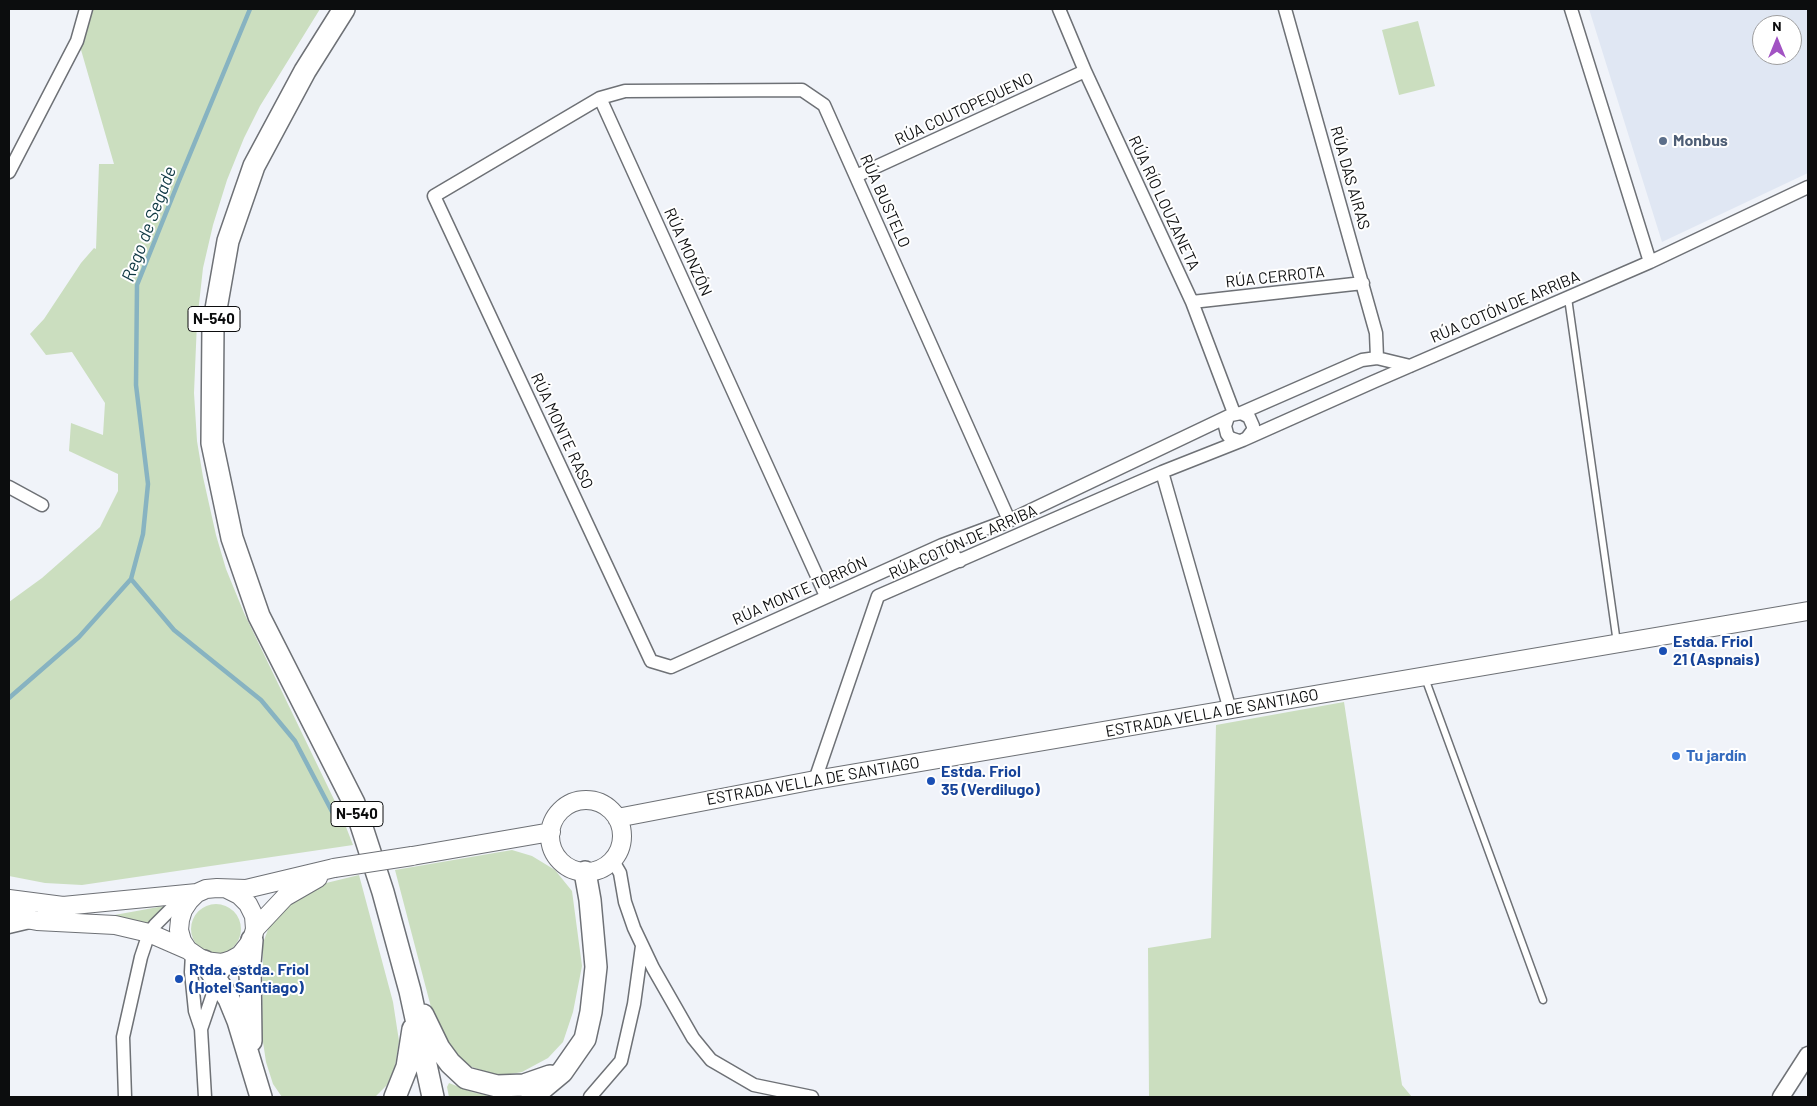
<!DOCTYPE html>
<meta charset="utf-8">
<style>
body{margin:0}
#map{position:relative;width:1817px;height:1106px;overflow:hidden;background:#f0f3f9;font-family:Barlow,sans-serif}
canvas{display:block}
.frame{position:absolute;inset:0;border:10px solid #0c0d0e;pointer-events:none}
.north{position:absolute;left:1752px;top:15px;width:50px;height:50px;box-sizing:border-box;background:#fff;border:1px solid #9e9e9f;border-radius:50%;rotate:0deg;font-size:14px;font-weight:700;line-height:20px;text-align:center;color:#0c0d0e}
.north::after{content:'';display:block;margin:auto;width:18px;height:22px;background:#a253c3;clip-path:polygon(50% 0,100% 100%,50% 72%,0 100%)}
</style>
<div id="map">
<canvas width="1817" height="1106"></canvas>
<div class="frame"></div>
<div class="north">N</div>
</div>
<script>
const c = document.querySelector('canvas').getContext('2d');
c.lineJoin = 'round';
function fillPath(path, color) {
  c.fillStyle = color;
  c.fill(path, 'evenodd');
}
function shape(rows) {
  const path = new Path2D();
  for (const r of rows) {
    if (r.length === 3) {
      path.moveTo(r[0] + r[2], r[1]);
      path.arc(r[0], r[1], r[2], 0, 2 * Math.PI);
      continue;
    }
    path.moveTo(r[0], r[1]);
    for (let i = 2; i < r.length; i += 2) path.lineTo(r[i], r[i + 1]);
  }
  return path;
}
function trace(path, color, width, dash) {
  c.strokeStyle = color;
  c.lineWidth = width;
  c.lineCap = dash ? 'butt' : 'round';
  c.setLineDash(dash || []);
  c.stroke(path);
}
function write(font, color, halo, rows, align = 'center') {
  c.font = font + ' Barlow,sans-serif';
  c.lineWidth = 4;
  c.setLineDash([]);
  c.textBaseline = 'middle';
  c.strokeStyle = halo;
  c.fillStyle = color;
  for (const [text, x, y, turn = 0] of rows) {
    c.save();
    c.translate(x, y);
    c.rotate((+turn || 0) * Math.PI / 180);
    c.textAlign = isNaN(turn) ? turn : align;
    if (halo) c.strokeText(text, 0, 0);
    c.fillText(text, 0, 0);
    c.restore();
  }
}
fillPath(shape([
 [1589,9,1808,9,1808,173,1662,242],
 [1762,25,1792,25,1792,55,1762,55]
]), '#e0e7f3');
fillPath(shape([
 [87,9,320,9,260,106,244,138,227,180,213,225,203,268,197,322,194,393,197,441,203,477,216,535,226,569,244,613,341,814,353,845,82,885,45,883,9,876,9,602,42,578,100,527,118,491,118,474,69,451,71,423,103,435,105,403,72,352,46,355,30,334,44,319,81,263,94,248,96,249,99,164,114,164,77,36],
 [1418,21,1435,86,1399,95,1382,30],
 [1344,702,1402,1085,1412,1097,1149,1097,1148,948,1211,938,1216,725],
 [512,850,532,856,555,870,572,891,582,966,573,1012,563,1042,548,1058,522,1072,499,1076,469,1066,444,1042,432,1011,395,870],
 [359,875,393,1002,399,1041,395,1066,387,1085,375,1097,282,1097,273,1084,266,1062,262,1035,263,943,270,924,289,905,318,885],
 [216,929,25],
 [164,906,148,925,109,916],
 [449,1083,472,1092,494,1097,449,1097,447,1087]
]), '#cbdebf');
trace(shape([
 [131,579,174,630,261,700,295,741,337,821],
 [9,698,79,637,131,579,143,534,148,484,136,385,137,285,178,183,250,9]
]), '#87b3c1', 4.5);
const service = shape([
 [1568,298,1617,643],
 [1425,678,1543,1000]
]);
const minor = shape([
 [1059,9,1085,71,1192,302,1234,413],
 [1285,9,1376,333,1377,358],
 [1571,9,1650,262],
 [600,98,826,596],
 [9,172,77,41,86,9],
 [856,176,1085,71],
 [1192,302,1363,283],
 [1241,413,1249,417,1253,426,1253,430,1247,438],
 [1228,417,1225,426,1227,434,1230,438,1239,441],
 [1162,472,1230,710],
 [9,487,42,505],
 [1002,524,1231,415,1241,413,1362,360,1377,358,1410,366],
 [942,545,1009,520,824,105,802,90,625,91,600,98,434,196,651,661,671,667,942,545,960,561],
 [815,780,878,596,1162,472,1243,440,1373,382,1650,262,1808,187],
 [613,861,620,873,625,902,634,928,653,968,693,1038,711,1060,754,1085,812,1097],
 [9,927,30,922],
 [192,954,191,972,195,1011,201,1029,205,1097],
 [201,1029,217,982,231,960],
 [125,1097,123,1037,141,957,149,933,155,925,174,906,189,901],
 [590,1097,621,1061,634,1004,642,946]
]);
const tertiary = shape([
 [1781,1097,1808,1055]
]);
const secondary = shape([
 [586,836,36],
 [617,818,815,780,1808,611],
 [412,856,551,832],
 [227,889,239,895,248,904,254,916,255,929,252,940,240,955,231,960,222,963,204,961,188,950,182,941,179,930,180,920,183,910,189,901,197,893,206,889,217,888,246,889,334,868],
 [9,899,63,906,197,893],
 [9,916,37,921,115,925,149,933,188,950],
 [255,929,285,897,318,878]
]);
const trunk = shape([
 [344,9,305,71,254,166,228,241,213,326,212,443,232,538,259,616,354,803,383,892,410,991,433,1097],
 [204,961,229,999,238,1021,261,1097],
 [423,1015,439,1048,450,1063,466,1078,497,1086,524,1085,550,1076],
 [251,1041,250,963,252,940],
 [395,1097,407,1067,413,1029],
 [532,1097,562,1072,585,1039,591,1012,596,967,590,900,585,872]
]);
trace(service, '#6e7176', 9);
trace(minor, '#6e7176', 15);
trace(tertiary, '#6e7176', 19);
trace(secondary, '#6e7176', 20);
trace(trunk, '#6e7176', 24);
trace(service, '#fff', 6);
trace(minor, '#fff', 12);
trace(tertiary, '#fff', 16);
trace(secondary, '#fff', 18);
trace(trunk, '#fff', 21);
const secondaryBridge = shape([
 [334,868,412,856]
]);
trace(secondaryBridge, '#6e7176', 20, []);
trace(secondaryBridge, '#fff', 18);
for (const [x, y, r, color] of [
 [1663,141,5,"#5c6f8a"],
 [1663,651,5,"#1a4fb4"],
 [1676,756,5,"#3f7fe0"],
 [931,781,5,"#1a4fb4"],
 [179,979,5,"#1a4fb4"]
]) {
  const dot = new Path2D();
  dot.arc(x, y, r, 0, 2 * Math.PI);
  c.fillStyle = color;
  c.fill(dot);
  trace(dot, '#fff', 2);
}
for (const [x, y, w] of [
 [214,319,52],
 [357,814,52]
]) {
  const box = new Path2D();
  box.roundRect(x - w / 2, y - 12.5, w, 25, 4);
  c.fillStyle = '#fff';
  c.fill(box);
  trace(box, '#0c0d0e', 1);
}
write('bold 15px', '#0c0d0e', null, [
 ["N-540",214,319],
 ["N-540",357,814]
]);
write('16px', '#0c0d0e', '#fff', [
 ["RÚA COUTOPEQUENO",964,109,-25],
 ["RÚA DAS AIRAS",1350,178,74],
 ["RÚA BUSTELO",885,201,66],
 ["RÚA RÍO LOUZANETA",1164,203,65],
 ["RÚA MONZÓN",688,252,66],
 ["RÚA CERROTA",1275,277,-6],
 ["RÚA COTÓN DE ARRIBA",1505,307,-23],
 ["RÚA MONTE RASO",562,431,65],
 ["RÚA COTÓN DE ARRIBA",963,542,-24],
 ["RÚA MONTE TORRÓN",800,591,-24],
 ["ESTRADA VELLA DE SANTIAGO",1212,713,-10],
 ["ESTRADA VELLA DE SANTIAGO",813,781,-10]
]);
write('bold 16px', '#4e5e75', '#fff', [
 ["Monbus",1673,141]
], 'left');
write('bold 16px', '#164399', '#fff', [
 ["Estda. Friol",1673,642],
 ["21 (Aspnais)",1673,660],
 ["Estda. Friol",941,772],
 ["35 (Verdilugo)",941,790],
 ["Rtda. estda. Friol",189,970],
 ["(Hotel Santiago)",189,988]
], 'left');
write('bold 16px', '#366cbe', '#fff', [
 ["Tu jardín",1686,756]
], 'left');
write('italic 18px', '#103944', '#fff', [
 ["Rego de Segade",149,224,-69]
]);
</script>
